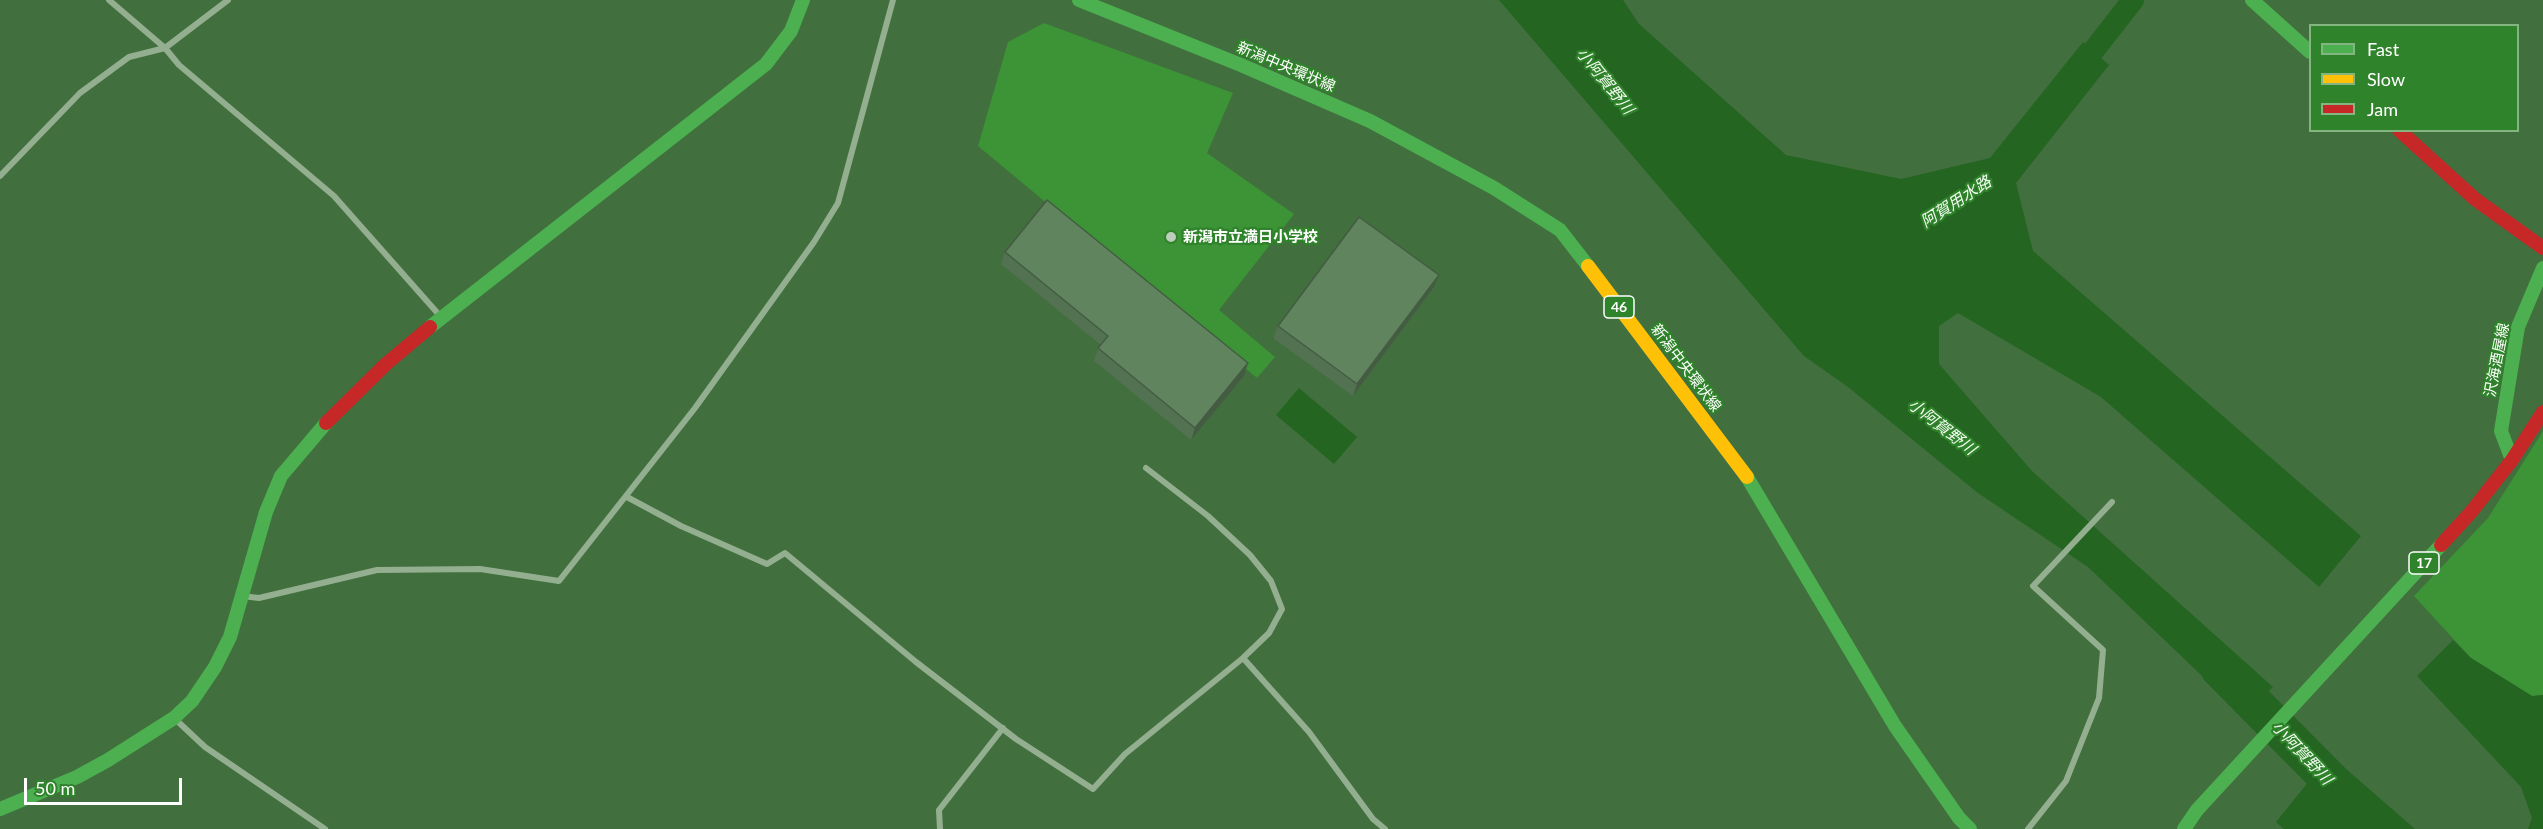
<!DOCTYPE html>
<meta charset="utf-8">
<style>
body{margin:0}
#map{position:relative;width:2543px;height:829px;overflow:hidden;background:#416f3e;font-family:Lato,sans-serif}
canvas{display:block}
.legend{position:absolute;left:2309px;top:24px;width:210px;height:108px;box-sizing:border-box;background:#2f832a;border:2px solid #82b57f;margin:0;padding:8px 10px;list-style:none;font-size:18px;color:#fff}
.legend li{display:flex;align-items:center;gap:12px;height:30px}
.legend b{width:30px;border:2px solid #82b57f}
.scale{position:absolute;left:24px;top:778px;width:158px;height:27px;box-sizing:border-box;border:3px solid #fff;border-top:0;padding-left:8px;font-size:18px;line-height:21px;white-space:nowrap;color:#fff;-webkit-text-stroke:4px #2f832a;paint-order:stroke}
</style>
<div id="map">
<canvas width="2543" height="829"></canvas>
<ul class="legend">
<li><b style="height:8px;background:#4caf50"></b>Fast</li>
<li><b style="height:8px;background:#ffc107"></b>Slow</li>
<li><b style="height:8px;background:#c62828"></b>Jam</li>
</ul>
<div class="scale">50 m</div>
</div>
<script>
const c = document.querySelector('canvas').getContext('2d');
c.lineJoin = 'round';
function fillPath(path, color) {
  c.fillStyle = color;
  c.fill(path, 'evenodd');
}
function shape(rows) {
  const path = new Path2D();
  for (const r of rows) {
    path.moveTo(r[0], r[1]);
    for (let i = 2; i < r.length; i += 2) path.lineTo(r[i], r[i + 1]);
  }
  return path;
}
function trace(path, color, width, dash) {
  c.strokeStyle = color;
  c.lineWidth = width;
  c.lineCap = dash ? 'butt' : 'round';
  c.setLineDash(dash || []);
  c.stroke(path);
}
function write(font, color, halo, rows, align = 'center') {
  c.font = font + ' Lato,"Noto Sans JP",sans-serif';
  c.lineWidth = 4.5;
  c.setLineDash([]);
  c.textBaseline = 'middle';
  c.strokeStyle = halo;
  c.fillStyle = color;
  for (const [text, x, y, turn = 0] of rows) {
    c.save();
    c.translate(x, y);
    c.rotate((+turn || 0) * Math.PI / 180);
    c.textAlign = isNaN(turn) ? turn : align;
    if (halo) c.strokeText(text, 0, 0);
    c.fillText(text, 0, 0);
    c.restore();
  }
}
fillPath(shape([
 [1044,23,1233,93,1207,153,1294,214,1219,310,1275,357,1257,378,978,146,1008,42],
 [2543,431,2543,695,2532,696,2471,658,2414,596,2488,518]
]), '#3d9436');
fillPath(shape([
 [1499,0,1623,0,1639,24,1786,155,1901,179,1990,158,2083,42,2109,65,2016,183,2033,251,2361,536,2319,587,2101,397,1958,313,1939,326,1939,364,2032,471,2273,687,2244,716,2088,567,1978,493,1848,387,1804,356],
 [1299,388,1357,437,1334,464,1276,415],
 [2453,640,2471,658,2532,696,2543,695,2543,829,2528,829,2532,818,2521,787,2417,676],
 [2330,755,2415,829,2284,829,2276,822]
]), '#246521');
trace(shape([
 [2076,73,2133,0]
]), '#246521', 22);
trace(shape([
 [2219,668,2340,790,2374,829]
]), '#246521', 38);
trace(shape([
 [109,0,165,48,179,65,334,196,441,317],
 [0,176,80,93,129,57,165,48,228,0],
 [627,497,681,526,767,564,785,553,916,662,1016,739,1093,789,1125,754,1243,658,1269,633,1282,609,1271,581,1250,555,1208,516,1146,468],
 [242,596,259,598,377,570,480,569,559,581,695,408,814,242,838,203,893,0],
 [1243,658,1309,732,1373,819,1385,829],
 [174,718,205,747,325,829],
 [940,829,939,810,1003,728],
 [2028,829,2066,781,2099,698,2103,650,2033,586,2112,502]
]), '#93af90', 6);
trace(shape([
 [1079,0,1241,65,1370,121,1494,188,1560,230,1588,266],
 [2252,0,2310,52],
 [430,327,766,64,791,31,803,0],
 [2512,460,2501,431,2518,327,2543,268],
 [1747,477,1895,726,1959,818,1970,829],
 [0,809,77,777,108,760,174,718,192,701,215,667,230,637,266,512,281,476,326,423],
 [2184,829,2197,810,2441,545]
]), '#4caf50', 14);
trace(shape([
 [1588,266,1747,477]
]), '#ffc107', 14);
trace(shape([
 [2399,130,2475,199,2543,248],
 [326,423,386,364,430,327],
 [2441,545,2472,511,2512,460,2543,412]
]), '#c62828', 14);
fillPath(shape([
 [1005,252,1244,376,1191,440,1094,361,1098,348,1101,345,1001,264],
 [1434,287,1353,396,1273,338,1278,326]
]), '#537251');
fillPath(shape([
 [1439,275,1434,287,1353,396,1357,384],
 [1248,363,1244,376,1191,440,1195,428]
]), '#435c42');
const building = shape([
 [1047,200,1248,363,1195,428,1098,348,1108,336,1005,252,1047,200],
 [1359,217,1439,275,1357,384,1278,326,1359,217]
]);
fillPath(building, '#60845e');
trace(building, '#435c42', 1.5);
for (const [x, y, r, color] of [
 [1171,237,6,"#bccdbb"]
]) {
  const dot = new Path2D();
  dot.arc(x, y, r, 0, 2 * Math.PI);
  c.fillStyle = color;
  c.fill(dot);
  trace(dot, '#2f832a', 2);
}
for (const [x, y, w] of [
 [1619,307,30],
 [2424,563,30]
]) {
  const box = new Path2D();
  box.roundRect(x - w / 2, y - 11, w, 22, 4.5);
  c.fillStyle = '#2f832a';
  c.fill(box);
  trace(box, '#fff', 1.5);
}
write('bold 14px', '#fff', null, [
 ["46",1619,307],
 ["17",2424,563]
]);
write('15px', '#fff', '#2f832a', [
 ["新潟中央環状線",1286,67,23],
 ["沢海酒屋線",2497,360,-79],
 ["新潟中央環状線",1686,368,53]
]);
write('bold 15px', '#fff', '#2f832a', [
 ["新潟市立満日小学校",1183,237]
], 'left');
write('italic 16px', '#f3fcf2', '#2f832a', [
 ["小阿賀野川",1605,81,51],
 ["阿賀用水路",1956,202,-33],
 ["小阿賀野川",1942,427,38],
 ["小阿賀野川",2302,753,47]
]);
</script>
